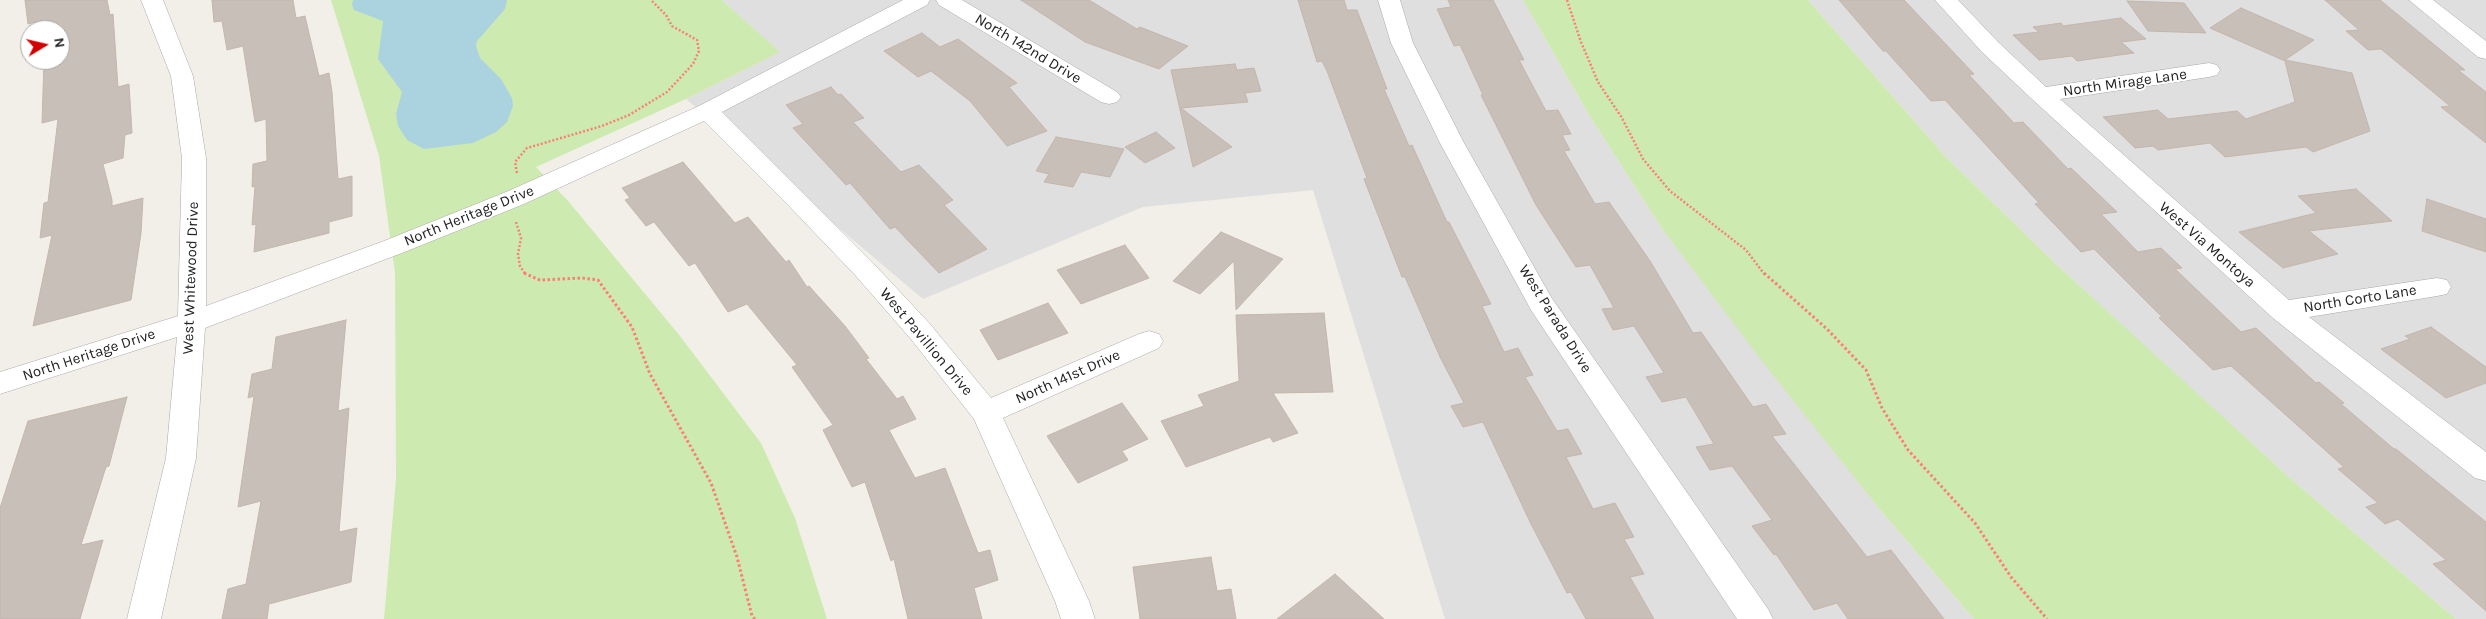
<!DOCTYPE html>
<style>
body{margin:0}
#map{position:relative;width:2486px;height:619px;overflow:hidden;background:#f2efe9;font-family:Karla,sans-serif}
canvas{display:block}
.north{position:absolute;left:20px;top:20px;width:50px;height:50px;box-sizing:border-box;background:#fff;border:1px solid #a7a7a7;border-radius:50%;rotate:81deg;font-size:14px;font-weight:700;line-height:20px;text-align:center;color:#222}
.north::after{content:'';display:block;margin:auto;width:18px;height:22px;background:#d40000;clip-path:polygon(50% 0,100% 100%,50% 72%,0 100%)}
</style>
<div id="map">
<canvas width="2486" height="619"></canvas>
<div class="north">N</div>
</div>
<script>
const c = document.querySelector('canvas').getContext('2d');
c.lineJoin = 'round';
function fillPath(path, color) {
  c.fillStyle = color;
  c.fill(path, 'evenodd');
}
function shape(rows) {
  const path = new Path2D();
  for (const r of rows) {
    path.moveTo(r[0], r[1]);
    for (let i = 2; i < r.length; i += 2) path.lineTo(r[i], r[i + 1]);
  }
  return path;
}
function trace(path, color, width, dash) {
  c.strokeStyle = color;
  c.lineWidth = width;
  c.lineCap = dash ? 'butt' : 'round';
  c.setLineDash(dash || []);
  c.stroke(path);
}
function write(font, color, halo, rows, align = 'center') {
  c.font = font + ' Karla,sans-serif';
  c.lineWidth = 4;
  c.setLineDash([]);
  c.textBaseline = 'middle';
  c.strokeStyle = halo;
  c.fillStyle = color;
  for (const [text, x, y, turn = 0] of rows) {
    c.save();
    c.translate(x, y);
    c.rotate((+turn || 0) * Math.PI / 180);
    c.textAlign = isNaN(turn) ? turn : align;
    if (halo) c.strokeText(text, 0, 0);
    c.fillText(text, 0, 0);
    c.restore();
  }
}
fillPath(shape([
 [722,0,1523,0,1589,115,1663,230,1881,511,1974,619,1445,619,1313,190,1143,207,923,299,686,99,779,52],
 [1808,0,2486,0,2486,619,2456,619,2292,480,2184,383,2058,266,1944,155]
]), '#e0dfdf');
fillPath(shape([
 [331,0,722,0,780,52,686,99,536,167,569,202,680,336,761,443,795,518,827,619,384,619,396,479,395,273,379,156],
 [1523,0,1808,0,1944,155,2058,266,2292,480,2456,619,1974,619,1881,511,1765,365,1663,230,1589,115]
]), '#cdebb0');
fillPath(shape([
 [353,0,507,0,505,9,477,41,476,46,480,58,501,79,512,98,513,106,507,122,496,132,473,143,424,149,407,140,398,126,396,114,402,92,378,59,383,21,354,10,352,5]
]), '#aad3df');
const building = shape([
 [25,0,107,0,110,15,113,14,118,87,129,84,132,133,125,135,123,158,103,164,112,200,112,206,143,198,141,233,131,300,33,326,52,235,40,238,44,203,48,202,58,119,42,123,44,60,60,60,60,30,44,30,45,20,28,24,25,0],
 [212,0,293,0,296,18,305,16,319,76,329,73,332,92,338,179,352,176,352,216,329,222,329,233,254,252,256,224,252,225,255,186,252,187,253,164,267,161,266,119,255,122,243,46,227,50,222,21,214,22,212,0],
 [1021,0,1089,0,1137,29,1140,27,1188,46,1159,69,1085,42,1021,0],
 [1298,0,1344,0,1347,10,1357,10,1387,89,1384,89,1409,146,1412,145,1447,222,1449,222,1491,304,1482,306,1504,352,1518,348,1533,375,1525,377,1557,431,1568,429,1582,454,1566,457,1593,509,1615,503,1634,537,1624,539,1644,574,1630,577,1654,619,1586,619,1571,592,1567,593,1531,524,1483,422,1463,427,1451,406,1464,403,1440,357,1405,277,1402,277,1364,179,1367,178,1327,71,1322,61,1317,62,1298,0],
 [1448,0,1493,0,1524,60,1519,60,1546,111,1558,110,1571,134,1562,135,1570,150,1564,151,1595,204,1609,202,1650,261,1693,333,1701,332,1753,407,1766,404,1786,434,1772,436,1867,557,1891,550,1944,619,1848,619,1837,603,1814,610,1776,554,1774,555,1752,526,1772,520,1732,466,1710,470,1696,447,1714,444,1686,397,1662,402,1646,377,1664,373,1634,326,1613,330,1602,309,1614,308,1590,265,1576,267,1536,205,1481,95,1483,95,1460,45,1454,46,1437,9,1451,7,1448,0],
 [1839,0,1904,0,1974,74,1969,75,2014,123,2023,122,2068,169,2071,168,2117,212,2101,214,2138,252,2161,248,2182,268,2175,269,2241,332,2256,328,2316,383,2319,382,2344,403,2341,404,2394,449,2396,449,2486,522,2486,611,2433,564,2446,560,2398,519,2385,524,2366,507,2378,503,2338,469,2344,467,2231,366,2213,370,2159,318,2162,317,2094,249,2081,252,2035,204,2039,203,1945,100,1931,101,1886,51,1883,51,1839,0],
 [2325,0,2380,0,2465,70,2458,70,2486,92,2486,143,2441,107,2450,106,2381,49,2368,50,2346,31,2359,30,2325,0],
 [2127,1,2184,3,2206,33,2148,31,2127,1],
 [2241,8,2314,40,2285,60,2352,73,2370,131,2313,152,2306,147,2225,157,2210,143,2158,150,2153,146,2135,148,2103,117,2158,110,2168,119,2237,111,2246,119,2295,102,2285,61,2210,28,2241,8],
 [2121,18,2146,39,2121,42,2134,53,2077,61,2072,56,2039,60,2013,35,2039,32,2033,27,2061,23,2063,26,2121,18],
 [922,33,940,47,958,39,1017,83,1009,87,1047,131,1007,146,970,101,931,71,918,77,884,51,922,33],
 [1235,64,1237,70,1254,68,1261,91,1245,93,1248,102,1181,108,1232,147,1193,167,1171,70,1235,64],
 [831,87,838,95,841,94,864,118,853,122,901,172,919,165,953,200,944,205,987,249,939,273,895,227,890,229,850,183,846,185,793,128,803,124,786,105,831,87],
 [1156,132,1175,148,1145,163,1125,147,1156,132],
 [1056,137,1124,149,1110,177,1081,172,1073,187,1044,182,1049,174,1036,171,1056,137],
 [683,162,735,223,748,217,786,262,789,260,807,287,809,286,845,326,869,358,866,359,897,399,903,396,916,419,889,430,915,478,945,468,978,553,990,550,998,580,974,588,982,619,908,619,894,559,891,561,865,482,852,487,823,430,833,425,792,367,797,365,747,304,728,312,695,263,689,266,654,222,646,226,625,200,630,198,622,188,683,162],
 [2356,189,2392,221,2309,231,2338,254,2283,268,2239,232,2316,213,2298,196,2356,189],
 [2427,199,2486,219,2486,252,2422,231,2427,199],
 [1221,232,1283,259,1236,310,1234,261,1200,294,1173,281,1221,232],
 [1125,245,1149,278,1081,304,1057,270,1125,245],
 [1048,303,1068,333,998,360,980,330,1048,303],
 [1324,313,1333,392,1273,393,1298,433,1273,442,1270,437,1186,467,1161,421,1204,406,1198,395,1239,381,1236,315,1324,313],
 [346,320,338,411,349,408,339,532,357,528,351,582,269,604,267,619,222,619,228,589,246,584,261,501,238,507,254,396,248,398,252,374,272,369,276,337,346,320],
 [2431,327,2486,367,2486,383,2446,398,2381,349,2410,339,2405,336,2431,327],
 [127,397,109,466,106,467,81,545,103,540,80,619,0,619,0,508,28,421,127,397],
 [1122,403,1148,439,1122,451,1128,460,1078,483,1047,436,1122,403],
 [1211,557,1217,591,1231,589,1236,619,1140,619,1133,567,1211,557],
 [1335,574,1384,619,1277,619,1335,574]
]);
fillPath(building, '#c7bfb8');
trace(building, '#c4b6ab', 1);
const minor = shape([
 [141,0,163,0,193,76,206,158,206,306,384,241,506,192,699,106,903,0,930,0,927,5,722,112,873,263,930,324,991,398,1139,334,1149,331,1159,334,1163,341,1159,348,1003,418,1089,601,1095,619,1061,619,1055,601,974,419,910,338,855,275,790,207,704,121,524,204,402,253,205,328,196,458,161,619,127,619,166,458,177,337,0,394,0,372,178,316,182,158,171,76,141,0],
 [936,0,962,0,1117,92,1121,97,1117,102,1109,104,1101,102,939,5,936,0],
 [1378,0,1400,0,1413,43,1464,143,1551,297,1768,609,1773,619,1737,619,1531,310,1440,143,1391,43,1378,0],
 [1935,0,1958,0,1998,42,2046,87,2209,63,2217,65,2220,70,2217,75,2209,77,2060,99,2289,300,2437,278,2447,280,2451,287,2447,294,2437,296,2309,317,2486,452,2486,481,2475,478,2273,318,2033,100,1982,52,1935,0],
 [2409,0,2433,0,2486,41,2486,59,2478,57,2409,0]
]);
trace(minor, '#a9a9a9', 1);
trace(shape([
 [1567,0,1581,42,1598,82,1622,118,1643,159,1670,191,1746,250,1765,275],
 [517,173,515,162,527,148,602,126,629,115,667,92,693,64,699,51,697,40,672,26,666,15,651,0],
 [516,222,521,238,518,254,520,266,526,275]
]), '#fa8072', 2.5, [2, 2]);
trace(shape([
 [524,273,540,280,582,278,598,280,632,327,650,374,711,483,737,557,752,616,755,619],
 [1764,273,1827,329,1866,370,1882,408,1908,450,1975,523,2011,577,2047,619]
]), '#fa8072', 3, [2.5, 2.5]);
fillPath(minor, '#fff');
write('15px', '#222', '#fff', [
 ["North 142nd Drive",1028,49,31],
 ["North Mirage Lane",2125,83,-8],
 ["North Heritage Drive",469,216,-22],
 ["West Via Montoya",2207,245,41],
 ["West Whitewood Drive",191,278,-88],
 ["North Corto Lane",2360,299,-9],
 ["West Parada Drive",1555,319,58],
 ["West Pavillion Drive",926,342,50],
 ["North Heritage Drive",89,355,-18],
 ["North 141st Drive",1068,377,-24]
]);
</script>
